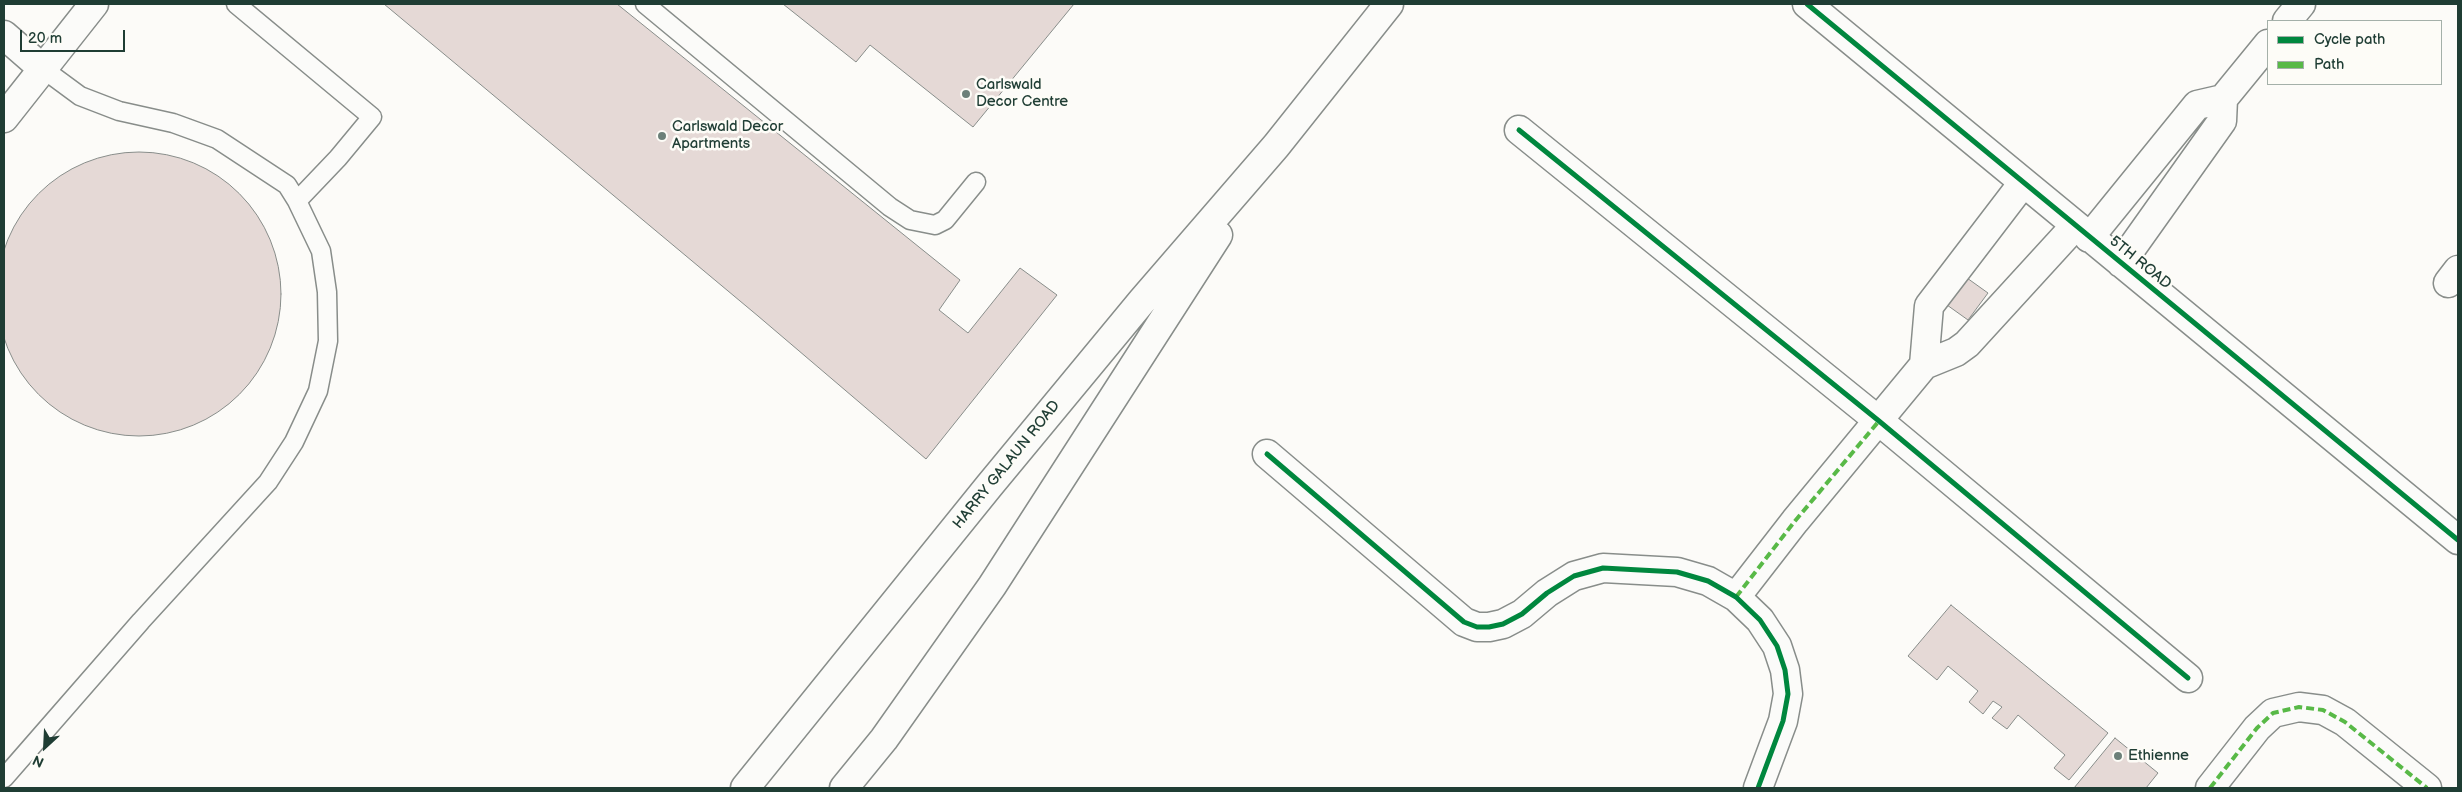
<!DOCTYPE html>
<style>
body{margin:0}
#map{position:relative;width:2462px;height:792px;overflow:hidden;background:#fcfbf8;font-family:"Balsamiq Sans",sans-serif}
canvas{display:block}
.frame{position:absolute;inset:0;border:5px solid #1f3d34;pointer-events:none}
.legend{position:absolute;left:2267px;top:20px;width:175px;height:65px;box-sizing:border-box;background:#fdfcf7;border:1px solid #a4b0a9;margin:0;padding:6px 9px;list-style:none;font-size:15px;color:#1f3d34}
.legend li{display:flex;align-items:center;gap:10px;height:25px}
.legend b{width:25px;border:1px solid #a4b0a9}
.north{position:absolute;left:20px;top:722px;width:50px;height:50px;-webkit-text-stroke:4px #fdfcf7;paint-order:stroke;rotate:205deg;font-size:14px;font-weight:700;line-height:20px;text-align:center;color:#1f3d34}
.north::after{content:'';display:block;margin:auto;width:18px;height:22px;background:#1f3d34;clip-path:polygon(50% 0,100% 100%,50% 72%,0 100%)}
.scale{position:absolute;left:20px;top:30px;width:105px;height:22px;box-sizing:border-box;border:2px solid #1f3d34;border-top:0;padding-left:6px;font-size:15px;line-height:18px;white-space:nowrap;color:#1f3d34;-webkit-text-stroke:4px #fdfcf7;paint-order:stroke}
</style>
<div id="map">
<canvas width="2462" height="792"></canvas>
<div class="frame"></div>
<ul class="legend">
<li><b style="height:6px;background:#00873e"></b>Cycle path</li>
<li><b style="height:6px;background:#58b947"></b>Path</li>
</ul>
<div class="north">N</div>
<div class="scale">20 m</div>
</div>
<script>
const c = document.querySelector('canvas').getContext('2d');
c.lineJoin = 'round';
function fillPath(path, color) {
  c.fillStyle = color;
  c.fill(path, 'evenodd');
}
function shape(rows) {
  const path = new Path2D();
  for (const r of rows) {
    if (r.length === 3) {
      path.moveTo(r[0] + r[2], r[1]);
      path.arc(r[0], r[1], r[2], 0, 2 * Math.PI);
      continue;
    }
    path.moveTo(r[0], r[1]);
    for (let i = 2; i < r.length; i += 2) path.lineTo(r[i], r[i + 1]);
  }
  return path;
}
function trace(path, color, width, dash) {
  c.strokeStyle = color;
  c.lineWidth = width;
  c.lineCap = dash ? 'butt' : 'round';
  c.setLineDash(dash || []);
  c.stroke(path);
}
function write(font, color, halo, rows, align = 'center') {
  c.font = font + ' "Balsamiq Sans",sans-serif';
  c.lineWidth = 5;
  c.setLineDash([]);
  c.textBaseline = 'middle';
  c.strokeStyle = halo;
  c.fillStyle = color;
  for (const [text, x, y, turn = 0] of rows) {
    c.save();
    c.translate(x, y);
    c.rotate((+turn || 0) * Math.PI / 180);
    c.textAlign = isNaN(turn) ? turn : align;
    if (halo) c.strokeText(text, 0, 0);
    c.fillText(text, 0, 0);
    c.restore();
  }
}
const building = shape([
 [384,4,617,4,960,280,939,310,968,333,1020,268,1057,295,926,459,758,316,384,4],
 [783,4,1074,4,973,127,870,45,856,62,783,4],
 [139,294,142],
 [1960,273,1988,293,1968,320,1940,300,1960,273],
 [1951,605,2108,733,2069,780,2054,768,2065,755,2018,715,2007,729,1992,718,2002,707,1993,701,1983,714,1969,702,1978,691,1948,666,1937,680,1908,656,1951,605],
 [2115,738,2158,773,2146,788,2074,788,2115,738]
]);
fillPath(building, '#e5d9d6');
trace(building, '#888d8a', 1);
const service = shape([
 [236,4,372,117,338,158,297,201],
 [645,4,890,207,910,220,935,225,945,220,976,182],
 [4,778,141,621,268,482,294,442,318,391,328,341,327,292,321,251,297,201,287,185,217,139,173,123,119,111,80,96,42,68]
]);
const minor = shape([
 [1807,4,2458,540],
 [2287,21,2301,4],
 [4,35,42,68],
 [1519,130,1879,421,2188,678],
 [2089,238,2197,105,2223,99],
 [2121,263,2222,121,2223,99,2268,44],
 [2448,283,2458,270],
 [1924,365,1929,306,2023,183],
 [1267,454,1464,622,1477,627,1489,627,1503,624,1522,614,1547,593,1574,576,1603,568,1677,572,1708,581,1736,597,1760,620,1777,646,1785,670,1788,694,1783,721,1758,788],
 [1736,597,1795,521,1924,365,1956,352,1967,344,2075,226],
 [2210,788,2257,728,2273,713,2299,707,2323,710,2345,722,2427,788]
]);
const secondary = shape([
 [4,118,94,4],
 [745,788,989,486,1142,301,1276,146,1389,4],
 [844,788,884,739,992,586,1218,235]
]);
trace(service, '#888d8a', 21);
trace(minor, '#888d8a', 31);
trace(secondary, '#888d8a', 31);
trace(service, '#fbfbf9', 18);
trace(minor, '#fbfbf9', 28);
trace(secondary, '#fbfbf9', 28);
trace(shape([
 [1736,597,1795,521,1879,421],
 [2210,788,2257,728,2273,713,2299,707,2323,710,2345,722,2427,788]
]), '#58b947', 4, [8, 4]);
trace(shape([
 [1807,4,2458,540],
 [1519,130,1879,421,2188,678],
 [1267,454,1464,622,1477,627,1489,627,1503,624,1522,614,1547,593,1574,576,1603,568,1677,572,1708,581,1736,597,1760,620,1777,646,1785,670,1788,694,1783,721,1758,788]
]), '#00873e', 5);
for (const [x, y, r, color] of [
 [966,94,5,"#6c8079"],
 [662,136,5,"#6c8079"],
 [2118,756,5,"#6c8079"]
]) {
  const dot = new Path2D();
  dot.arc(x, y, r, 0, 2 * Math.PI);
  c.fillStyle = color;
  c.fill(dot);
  trace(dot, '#fdfcf7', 2);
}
write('15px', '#1f3d34', '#fdfcf7', [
 ["Carlswald",976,85],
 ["Decor Centre",976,102],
 ["Carlswald Decor",672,127],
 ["Apartments",672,144],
 ["Ethienne",2128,756]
], 'left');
write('15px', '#1f3d34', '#fdfcf7', [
 ["5TH ROAD",2140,263,39],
 ["HARRY GALAUN ROAD",1007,465,-51]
]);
</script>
